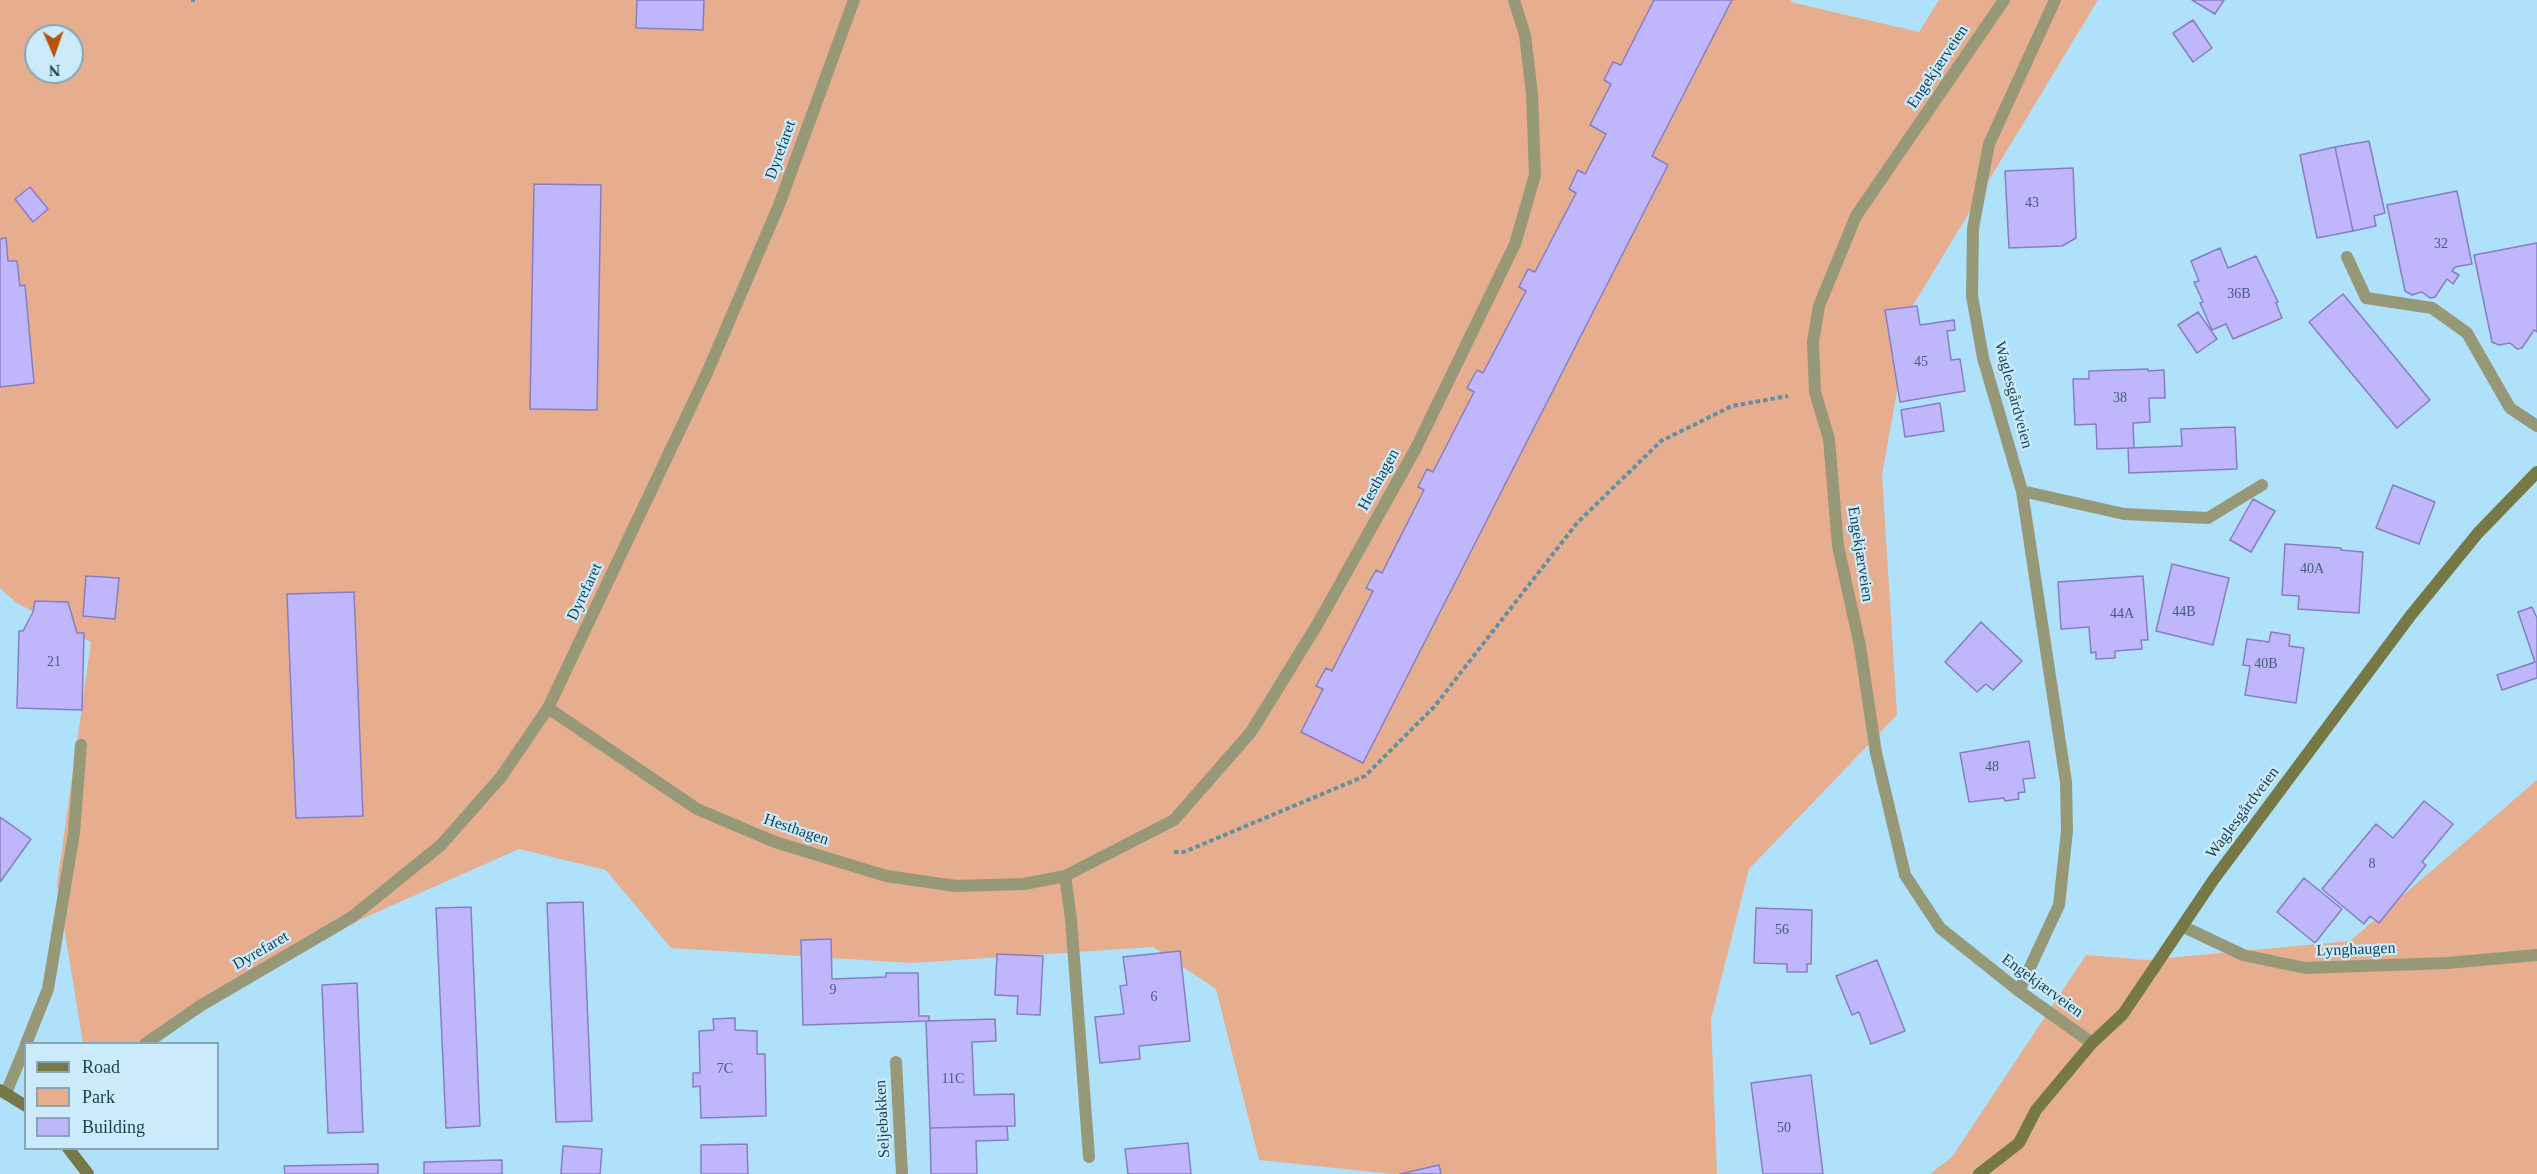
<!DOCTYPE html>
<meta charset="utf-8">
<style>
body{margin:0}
#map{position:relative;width:2537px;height:1174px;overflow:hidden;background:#afe1fa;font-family:"Times New Roman",serif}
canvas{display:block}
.legend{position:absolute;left:24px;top:1042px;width:195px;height:108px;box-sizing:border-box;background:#cbebfc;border:2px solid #84a6b7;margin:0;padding:8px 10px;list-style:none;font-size:18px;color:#193f4f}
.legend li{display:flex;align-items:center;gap:12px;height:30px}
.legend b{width:30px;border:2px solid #84a6b7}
.north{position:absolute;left:24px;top:24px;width:60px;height:60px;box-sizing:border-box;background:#cbebfc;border:2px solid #84a6b7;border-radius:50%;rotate:178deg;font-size:16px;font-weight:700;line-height:24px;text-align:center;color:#193f4f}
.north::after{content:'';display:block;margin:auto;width:21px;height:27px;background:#b4550b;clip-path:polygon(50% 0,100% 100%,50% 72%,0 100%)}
</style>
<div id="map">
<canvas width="2537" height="1174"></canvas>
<ul class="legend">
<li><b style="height:8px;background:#767846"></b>Road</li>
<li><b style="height:16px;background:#e6ae8f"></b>Park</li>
<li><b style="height:16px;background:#bfb6fc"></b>Building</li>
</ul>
<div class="north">N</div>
</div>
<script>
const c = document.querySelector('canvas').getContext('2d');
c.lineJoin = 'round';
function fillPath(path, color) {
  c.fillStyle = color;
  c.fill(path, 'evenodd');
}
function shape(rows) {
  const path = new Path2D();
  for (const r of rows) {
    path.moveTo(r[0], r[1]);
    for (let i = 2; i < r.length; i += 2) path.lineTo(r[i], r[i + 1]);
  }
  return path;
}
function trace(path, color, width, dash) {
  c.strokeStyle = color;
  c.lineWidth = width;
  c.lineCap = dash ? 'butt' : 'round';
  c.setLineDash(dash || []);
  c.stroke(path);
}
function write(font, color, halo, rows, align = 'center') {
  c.font = font + ' "Times New Roman",serif';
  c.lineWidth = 4.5;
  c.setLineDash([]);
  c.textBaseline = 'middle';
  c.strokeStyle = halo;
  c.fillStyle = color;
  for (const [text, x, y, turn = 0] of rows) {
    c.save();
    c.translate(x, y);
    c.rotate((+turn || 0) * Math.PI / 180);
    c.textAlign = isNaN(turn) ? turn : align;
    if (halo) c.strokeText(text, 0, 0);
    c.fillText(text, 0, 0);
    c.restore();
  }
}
fillPath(shape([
 [0,0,1791,0,1791,2,1919,32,1939,0,2098,0,1912,307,1882,475,1897,715,1749,869,1711,1019,1717,1174,1392,1174,1259,1160,1216,989,1153,947,912,963,671,948,606,870,519,849,294,949,140,1043,83,1043,57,885,91,642,15,602,0,588],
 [36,36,72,36,72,72,36,72],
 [2537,780,2537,1174,1930,1174,1952,1157,2086,955,2146,960,2350,941]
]), '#e6ae8f');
const building = shape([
 [637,0,704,0,703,30,636,28,637,0],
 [1654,0,1732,0,1652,156,1668,165,1363,763,1301,732,1323,689,1316,686,1326,668,1332,671,1373,591,1366,588,1376,570,1382,573,1424,490,1418,487,1427,469,1433,472,1474,392,1467,388,1477,370,1483,373,1526,291,1519,287,1528,269,1535,272,1576,193,1569,189,1578,170,1585,174,1606,134,1590,125,1611,84,1604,80,1613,62,1621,65,1654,0],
 [2192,0,2224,0,2215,14,2192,0],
 [2193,20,2212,48,2193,62,2173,33,2193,20],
 [2369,141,2385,213,2374,216,2376,226,2353,231,2335,147,2369,141],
 [2335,147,2353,231,2317,238,2300,155,2335,147],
 [2073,168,2076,238,2062,246,2009,248,2005,171,2073,168],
 [534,184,601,185,597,410,530,409,534,184],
 [30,187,48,209,33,222,15,199,30,187],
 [2457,191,2472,264,2455,267,2452,271,2459,275,2453,284,2447,279,2435,297,2430,298,2422,292,2412,295,2405,291,2387,205,2457,191],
 [6,238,8,261,17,261,20,286,25,285,34,383,0,387,0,239,6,238],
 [2537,243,2537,332,2534,330,2522,348,2517,349,2510,343,2499,345,2492,342,2474,255,2537,243],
 [2220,248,2228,268,2256,256,2278,302,2276,303,2282,318,2233,339,2226,324,2212,330,2200,303,2203,302,2194,282,2199,281,2191,261,2220,248],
 [2343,294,2430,400,2397,428,2309,322,2343,294],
 [1917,306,1920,325,1954,320,1955,330,1947,331,1951,360,1960,359,1965,391,1900,402,1885,310,1917,306],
 [2198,312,2217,339,2197,353,2178,325,2198,312],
 [2148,369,2148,371,2164,370,2165,398,2149,398,2150,422,2133,423,2134,448,2097,449,2096,424,2075,425,2073,379,2089,379,2089,371,2148,369],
 [1940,403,1944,431,1905,437,1901,410,1940,403],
 [2235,427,2237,469,2129,473,2128,448,2182,446,2181,429,2235,427],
 [2393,485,2435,502,2419,544,2376,528,2393,485],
 [2253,499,2275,511,2251,552,2230,540,2253,499],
 [2285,544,2341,548,2341,550,2363,552,2359,613,2298,609,2299,596,2282,595,2285,544],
 [2172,564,2229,578,2213,645,2156,631,2172,564],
 [86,576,119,578,115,619,83,616,86,576],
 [2143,576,2148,640,2141,640,2142,649,2115,651,2115,658,2096,659,2096,652,2091,653,2089,627,2061,629,2058,582,2143,576],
 [354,592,363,816,296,818,287,594,354,592],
 [35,601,68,602,77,633,84,633,82,710,17,708,19,631,23,631,33,612,35,601],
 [2532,607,2537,618,2537,678,2502,690,2497,675,2535,662,2518,612,2532,607],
 [1981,622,2022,661,1993,690,1986,684,1977,692,1945,662,1981,622],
 [2271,632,2290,635,2289,646,2304,648,2296,703,2245,695,2250,666,2243,665,2247,639,2269,642,2271,632],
 [2029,741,2035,778,2023,779,2025,792,2018,793,2019,799,2005,801,2004,798,1969,802,1960,753,2029,741],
 [2424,801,2453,824,2422,862,2426,865,2379,923,2370,916,2364,924,2322,889,2376,824,2393,838,2424,801],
 [0,817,31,839,0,882,0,817],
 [2304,878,2342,909,2315,943,2277,912,2304,878],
 [583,902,592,1121,556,1122,547,903,583,902],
 [471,907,480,1126,446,1128,436,908,471,907],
 [1756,908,1812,910,1811,964,1807,964,1807,972,1787,972,1787,964,1754,963,1756,908],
 [831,939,832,979,886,977,886,973,918,973,919,1016,929,1016,929,1021,803,1025,801,940,831,939],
 [1180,951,1190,1041,1139,1046,1140,1059,1100,1063,1095,1017,1124,1014,1120,986,1127,985,1123,957,1180,951],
 [997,954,1043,956,1040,1015,1017,1014,1018,996,995,995,997,954],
 [1877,960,1905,1031,1871,1044,1859,1012,1852,1015,1836,976,1877,960],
 [357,983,363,1132,328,1133,322,985,357,983],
 [735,1018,735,1030,757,1031,757,1054,765,1054,766,1116,701,1118,700,1086,693,1087,693,1073,700,1073,699,1031,714,1030,713,1019,735,1018],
 [995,1019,996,1041,972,1042,974,1095,1014,1094,1015,1126,930,1128,926,1021,995,1019],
 [1811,1075,1823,1174,1763,1174,1751,1083,1811,1075],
 [1007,1126,1008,1140,976,1141,977,1174,931,1174,930,1128,1007,1126],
 [1188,1143,1191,1174,1128,1174,1125,1149,1188,1143],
 [747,1144,748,1174,701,1174,701,1145,747,1144],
 [563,1146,602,1149,600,1174,561,1174,563,1146],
 [502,1160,502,1174,424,1174,424,1162,502,1160],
 [378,1164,378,1174,285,1174,284,1166,378,1164],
 [1439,1165,1441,1174,1400,1174,1439,1165]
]);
fillPath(building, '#bfb6fc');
trace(building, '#877dc2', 1.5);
trace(shape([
 [193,2,193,0],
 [1174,852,1184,852,1365,776,1434,707,1577,523,1661,441,1732,406,1788,396]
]), '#638fa3', 4, [4.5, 3]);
trace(shape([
 [2347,257,2366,298,2432,308,2467,333,2510,408,2537,426],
 [2022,491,2124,514,2208,518,2262,485],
 [548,708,697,809,775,842,886,876,956,886,1024,884,1065,876,1174,820,1251,732,1317,625,1416,448,1515,244,1535,175,1532,94,1525,35,1514,0],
 [1065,876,1071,919,1089,1157],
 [2184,927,2243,955,2305,968,2447,963,2537,955],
 [2019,991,2059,905,2067,831,2066,782,2022,491,1983,358,1972,296,1973,228,1989,144,2055,0],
 [26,1044,48,989,74,833,81,745],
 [145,1044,200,1006,352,917,441,845,501,777,548,708,707,373,779,205,854,0],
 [896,1062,902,1174],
 [6,1093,26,1045]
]), '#969877', 12);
trace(shape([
 [2004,0,1856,216,1819,306,1813,342,1815,392,1829,439,1838,546,1860,646,1876,753,1905,875,1940,928,2019,991,2092,1043]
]), '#969877', 12);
trace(shape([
 [0,1090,26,1106],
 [68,1148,88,1174],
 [1979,1174,2019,1143,2036,1110,2092,1043,2123,1014,2214,879,2411,615,2478,533,2537,472]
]), '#767846', 12);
write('14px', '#425d7a', null, [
 ["43",2032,203],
 ["32",2441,244],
 ["36B",2239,294],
 ["45",1921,362],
 ["38",2120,398],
 ["40A",2312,569],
 ["44B",2184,612],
 ["44A",2122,614],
 ["21",54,662],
 ["40B",2266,664],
 ["48",1992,767],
 ["8",2372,864],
 ["56",1782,930],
 ["9",833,990],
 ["6",1154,997],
 ["7C",725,1069],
 ["11C",953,1079],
 ["50",1784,1128]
]);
write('16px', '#193f4f', '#cbebfc', [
 ["Engekjærveien",1938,67,-56],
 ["Dyrefaret",781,150,-70],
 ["Waglesgårdveien",2013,395,75],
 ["Hesthagen",1379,480,-61],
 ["Engekjærveien",1860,554,81],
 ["Dyrefaret",585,592,-65],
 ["Waglesgårdveien",2243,813,-53],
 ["Hesthagen",796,830,19],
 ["Lynghaugen",2356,950,-2],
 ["Dyrefaret",261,951,-30],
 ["Engekjærveien",2042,986,36],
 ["Seljebakken",883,1119,-93]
]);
</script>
